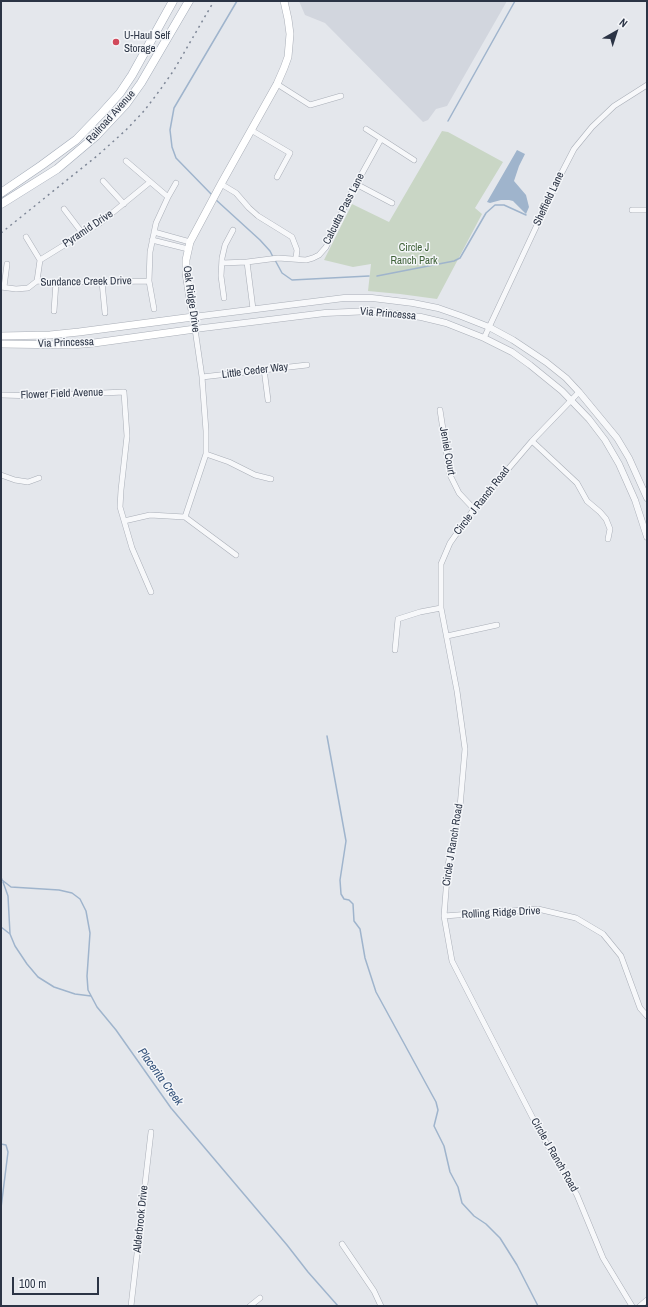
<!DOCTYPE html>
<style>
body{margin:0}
#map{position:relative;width:648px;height:1307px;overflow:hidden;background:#e4e7ec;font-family:"Archivo Narrow",sans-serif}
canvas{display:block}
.frame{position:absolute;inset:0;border:2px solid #2b3445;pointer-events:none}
.north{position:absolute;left:596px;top:12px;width:40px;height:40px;-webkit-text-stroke:3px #f4f6f9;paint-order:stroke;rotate:39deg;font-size:11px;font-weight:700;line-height:16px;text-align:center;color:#2b3445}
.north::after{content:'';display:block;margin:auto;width:14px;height:18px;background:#2b3445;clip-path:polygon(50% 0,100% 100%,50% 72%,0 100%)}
.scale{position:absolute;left:12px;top:1277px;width:87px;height:18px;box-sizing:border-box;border:2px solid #2b3445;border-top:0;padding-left:5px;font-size:12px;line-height:14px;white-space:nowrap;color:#2b3445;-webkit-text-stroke:3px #f4f6f9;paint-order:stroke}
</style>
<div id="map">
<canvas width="648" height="1307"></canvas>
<div class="frame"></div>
<div class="north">N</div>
<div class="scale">100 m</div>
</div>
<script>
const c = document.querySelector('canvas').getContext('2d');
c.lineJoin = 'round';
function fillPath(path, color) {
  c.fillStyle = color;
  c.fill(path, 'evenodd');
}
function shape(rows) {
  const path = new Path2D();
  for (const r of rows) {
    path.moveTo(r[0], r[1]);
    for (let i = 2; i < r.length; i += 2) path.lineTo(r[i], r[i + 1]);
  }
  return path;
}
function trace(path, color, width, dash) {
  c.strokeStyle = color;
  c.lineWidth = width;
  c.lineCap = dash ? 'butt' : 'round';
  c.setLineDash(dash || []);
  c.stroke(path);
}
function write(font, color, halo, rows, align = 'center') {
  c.font = font + ' "Archivo Narrow",sans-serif';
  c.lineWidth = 3;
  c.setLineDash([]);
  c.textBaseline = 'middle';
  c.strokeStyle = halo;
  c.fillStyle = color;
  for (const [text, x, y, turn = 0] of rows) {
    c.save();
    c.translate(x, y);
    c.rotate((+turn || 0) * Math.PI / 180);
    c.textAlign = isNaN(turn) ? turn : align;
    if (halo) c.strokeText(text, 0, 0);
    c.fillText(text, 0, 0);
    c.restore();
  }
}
fillPath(shape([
 [299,1,507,1,447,106,436,109,428,120,423,122,325,23,305,15]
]), '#d2d6de');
fillPath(shape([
 [442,131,448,132,503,162,475,208,482,214,437,299,400,294,368,291,371,264,353,267,324,260,352,204,389,222]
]), '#c9d6c5');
fillPath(shape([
 [517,150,525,154,519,166,514,181,526,195,529,207,526,214,513,201,509,200,501,200,490,203,487,202]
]), '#9fb4cc');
trace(shape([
 [448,121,515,1],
 [213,196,176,158,172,147,170,130,174,108,237,1],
 [215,199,260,240,270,251,273,257],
 [275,260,282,273,292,280,369,276],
 [377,276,454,261,460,258,486,213,495,205,504,205,526,215],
 [327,736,346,841,340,880,341,894,344,899,349,900,353,904,354,921,360,929,365,958,376,992,436,1102,438,1110,434,1126,444,1146,450,1172,458,1187,462,1203,474,1216,486,1224,500,1238,517,1265,538,1306],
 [1,877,2,880,11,887,59,890,72,893,80,899,86,911,90,933,87,976,88,990,97,1007,116,1030,171,1108,287,1245,308,1272,338,1306],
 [3,882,8,896,10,934,15,946,27,964,38,977,54,987,75,994,91,996],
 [1,927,10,934],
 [1,1144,6,1145,8,1152,1,1208],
 [1,1223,1,1233]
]), '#9fb4cc', 1.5);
const minor = shape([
 [277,84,310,105,341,96],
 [366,129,414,160],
 [251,130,290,153,277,177],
 [126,161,168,197],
 [103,181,124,204],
 [221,184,236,193,249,208,258,216,292,237,297,250,296,258],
 [356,184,392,203],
 [64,209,83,234],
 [632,210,647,210],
 [154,232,190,242],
 [26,237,40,260],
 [152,240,188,249],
 [247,262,253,309],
 [222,263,247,262,278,258,306,260,313,258,319,255,326,247,348,199,381,139],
 [37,281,40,260,100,223,150,182],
 [102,282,105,313],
 [1,287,16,289,28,288,37,281,47,282,94,282,149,281],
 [4,287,7,264],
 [224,298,221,276,222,258,225,245,233,230],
 [154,309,149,281,150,252,156,223,168,197,176,183],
 [54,311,56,282],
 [484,338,559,178,574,149,592,127,614,106,647,85],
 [264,369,268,400],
 [202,377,307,365],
 [579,392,532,441,474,509,450,543,441,564,441,608,457,691,465,749,460,807,448,865,444,916,452,961,541,1134,577,1195,603,1258,632,1306],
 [1,395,37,396,124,392,127,436,121,490,120,507,132,548,151,592],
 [440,410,450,475,459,493,474,509],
 [532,441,577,483,587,501,600,512,606,519,610,529,608,539],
 [206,454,229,462,255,475,271,479],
 [1,475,15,480,28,482,39,478],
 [185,517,206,454,206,431,202,377,195,329],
 [124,521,150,515,185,517,236,555],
 [447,636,497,625],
 [395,650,398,619,420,612,441,608],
 [444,916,538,909,576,918,603,934,621,956,640,1008,647,1016],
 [342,1244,374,1291,381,1306],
 [131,1306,151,1132],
 [250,1306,260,1298],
 [640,1306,647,1300]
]);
const tertiary = shape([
 [193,317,344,298,372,298,413,303,438,308,461,316,489,327,513,340,546,362,566,378,579,392,617,438,629,458,647,498],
 [195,329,325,313,372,311,421,317,446,323,484,338,512,352,530,365,562,391,589,419,605,440,619,464,635,500,647,537]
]);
const secondary = shape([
 [1,336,50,335,79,332,193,317],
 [1,344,72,345,94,343,195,329,186,273,186,260,190,242,221,184,277,84,284,68,288,57,290,34,288,19,284,1]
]);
const primary = shape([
 [1,193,42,165,76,140,102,113,120,93,132,75,173,1],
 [1,204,57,169,96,136,126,104,141,83,189,1]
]);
trace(minor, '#a9aeb7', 6);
trace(tertiary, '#a9aeb7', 7);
trace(secondary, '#a9aeb7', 8);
trace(primary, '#a3abb8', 9);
trace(minor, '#f7f8fa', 5);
trace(tertiary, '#f7f8fa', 6);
trace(secondary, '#fff', 7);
trace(primary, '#fff', 8);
trace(shape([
 [1,233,97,156,126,130,144,111,160,90,174,70,214,1]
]), '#7d8696', 1.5, [2, 4]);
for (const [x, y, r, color] of [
 [116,42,4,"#d1495b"]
]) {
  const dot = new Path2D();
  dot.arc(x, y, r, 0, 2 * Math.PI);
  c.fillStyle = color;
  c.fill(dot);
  trace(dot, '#f4f6f9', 1.5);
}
write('11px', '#2b3445', '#f4f6f9', [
 ["U-Haul Self",124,36],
 ["Storage",124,49]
], 'left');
write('11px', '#2b3445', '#f4f6f9', [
 ["Railroad Avenue",111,117,-48],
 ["Sheffield Lane",549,199,-65],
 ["Calcutta Pass Lane",344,209,-63],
 ["Pyramid Drive",88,229,-34],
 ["Sundance Creek Drive",86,282,-1],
 ["Oak Ridge Drive",191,299,82],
 ["Via Princessa",388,314,5],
 ["Via Princessa",66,343,-2],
 ["Little Ceder Way",255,371,-7],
 ["Flower Field Avenue",62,394,-2],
 ["Jeniel Court",447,451,80],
 ["Circle J Ranch Road",482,501,-52],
 ["Circle J Ranch Road",453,845,-81],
 ["Rolling Ridge Drive",501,913,-3],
 ["Circle J Ranch Road",554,1155,60],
 ["Alderbrook Drive",141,1219,-84]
]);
write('11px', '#3f6138', '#f4f6f9', [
 ["Circle J",414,248],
 ["Ranch Park",414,261]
]);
write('italic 12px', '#34527a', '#f4f6f9', [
 ["Placerita Creek",160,1077,54]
]);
</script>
